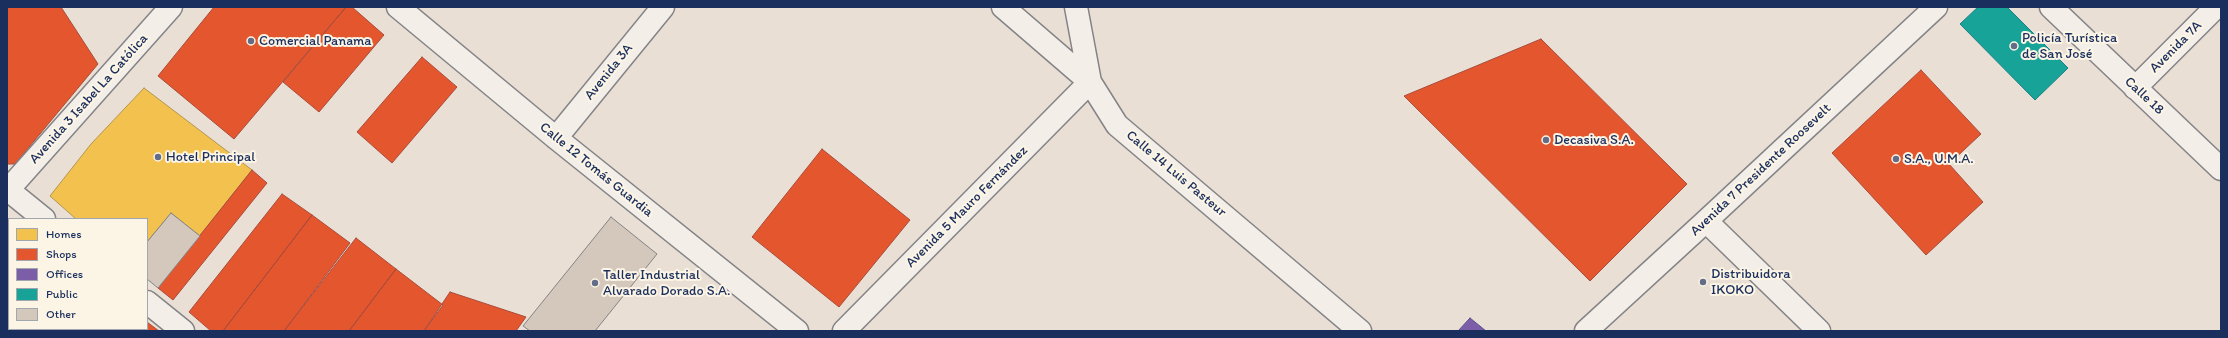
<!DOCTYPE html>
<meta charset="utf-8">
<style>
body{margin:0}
#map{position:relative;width:2228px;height:338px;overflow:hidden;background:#e9dfd4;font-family:Itim,sans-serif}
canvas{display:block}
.frame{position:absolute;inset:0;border:8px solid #1b2f5e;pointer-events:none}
.legend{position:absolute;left:8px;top:218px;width:140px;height:112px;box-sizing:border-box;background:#fcf5e5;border:1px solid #a2a6af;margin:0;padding:5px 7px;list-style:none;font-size:12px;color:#1b2f5e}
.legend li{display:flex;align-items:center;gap:8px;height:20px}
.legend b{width:20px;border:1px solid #a2a6af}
</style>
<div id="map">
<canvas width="2228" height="338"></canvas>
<div class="frame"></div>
<ul class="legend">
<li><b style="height:11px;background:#f2c14e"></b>Homes</li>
<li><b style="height:11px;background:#e4572e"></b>Shops</li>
<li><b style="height:11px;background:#7b5ea7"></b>Offices</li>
<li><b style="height:11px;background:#17a398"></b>Public</li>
<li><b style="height:11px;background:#d4c7bb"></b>Other</li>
</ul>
</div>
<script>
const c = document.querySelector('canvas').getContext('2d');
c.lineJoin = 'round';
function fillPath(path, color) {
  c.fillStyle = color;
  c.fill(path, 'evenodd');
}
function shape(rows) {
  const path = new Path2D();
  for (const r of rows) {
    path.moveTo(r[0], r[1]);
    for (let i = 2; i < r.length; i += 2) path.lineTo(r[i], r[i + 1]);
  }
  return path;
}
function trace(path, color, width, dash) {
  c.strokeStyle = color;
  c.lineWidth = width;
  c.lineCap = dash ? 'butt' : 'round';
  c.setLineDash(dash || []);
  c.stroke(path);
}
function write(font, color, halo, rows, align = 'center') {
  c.font = font + ' Itim,sans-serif';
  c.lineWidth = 4;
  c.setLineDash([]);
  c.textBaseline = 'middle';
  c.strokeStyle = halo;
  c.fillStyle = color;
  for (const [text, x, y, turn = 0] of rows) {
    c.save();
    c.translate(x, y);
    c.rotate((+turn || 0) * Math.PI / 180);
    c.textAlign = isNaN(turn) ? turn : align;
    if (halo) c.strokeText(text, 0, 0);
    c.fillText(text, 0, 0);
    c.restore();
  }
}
const homes = shape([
 [144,88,252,170,200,236,171,213,147,242,147,219,76,219,50,196,91,144,144,88]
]);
fillPath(homes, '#f2c14e');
trace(homes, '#b29553', 1);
const shops = shape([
 [7,7,61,7,98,64,15,164,7,164,7,7],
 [214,7,346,7,234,139,158,76,214,7],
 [346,7,352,7,384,35,319,112,283,82,346,7],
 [1541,39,1687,184,1590,281,1404,96,1541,39],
 [422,57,457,87,392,163,357,132,422,57],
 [1921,70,1981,134,1949,164,1983,202,1926,255,1832,153,1921,70],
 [822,149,910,220,839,307,752,237,822,149],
 [252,170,267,183,173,300,158,288,252,170],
 [282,194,312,215,223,331,211,331,189,312,282,194],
 [312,215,350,243,284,331,223,331,312,215],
 [9,225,9,329,147,329,147,322,159,331,7,331,7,227,9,225],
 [356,238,396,269,349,331,284,331,356,238],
 [396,269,443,305,424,331,349,331,396,269],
 [450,292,526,317,516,331,424,331,450,292]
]);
fillPath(shops, '#e4572e');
trace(shops, '#a84b3c', 1);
const offices = shape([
 [1470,318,1486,331,1458,331,1470,318]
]);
fillPath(offices, '#7b5ea7');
trace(offices, '#5e5091', 1);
const public = shape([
 [1978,7,2007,7,2068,68,2035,100,1960,24,1978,7]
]);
fillPath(public, '#17a398');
trace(public, '#188087', 1);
const building = shape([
 [171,213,200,236,158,288,147,279,147,242,171,213],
 [611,217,657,254,595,331,530,331,523,326,611,217]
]);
fillPath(building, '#d4c7bb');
trace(building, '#848387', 1);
const minor = shape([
 [398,7,556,138,797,331],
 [1003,7,1090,82,1117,125,1360,331],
 [2051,7,2221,169],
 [2135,88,2216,7],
 [556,138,663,7],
 [7,189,44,219],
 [7,191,171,7],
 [1706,221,1819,331],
 [147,302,183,331],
 [844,331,1090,82,1076,7],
 [1586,331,1706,221,1936,7]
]);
trace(minor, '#848387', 25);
trace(minor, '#f3efe8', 22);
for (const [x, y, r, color] of [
 [251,41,4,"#636d87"],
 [2014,46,4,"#636d87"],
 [1546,140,4,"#636d87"],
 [158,157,4,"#636d87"],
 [1896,159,4,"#636d87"],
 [1703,282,4,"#636d87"],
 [595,283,4,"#636d87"]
]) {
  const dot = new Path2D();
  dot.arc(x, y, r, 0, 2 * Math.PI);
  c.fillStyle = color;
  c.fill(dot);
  trace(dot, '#fcf5e5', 1.5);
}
write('14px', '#1b2f5e', '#fcf5e5', [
 ["Policía Turística",2022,38],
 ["de San José",2022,54],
 ["Comercial Panama",259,41],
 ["Decasiva S.A.",1554,140],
 ["Hotel Principal",166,157],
 ["S.A., U.M.A.",1904,159],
 ["Distribuidora",1711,274],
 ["IKOKO",1711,290],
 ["Taller Industrial",603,275],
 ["Alvarado Dorado S.A.",603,291]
], 'left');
write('14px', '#1b2f5e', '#fcf5e5', [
 ["Avenida 7A",2176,47,-45],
 ["Avenida 3A",609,72,-51],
 ["Calle 18",2144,96,43],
 ["Avenida 3 Isabel La Católica",89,99,-48],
 ["Calle 12 Tomás Guardia",596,170,39],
 ["Avenida 7 Presidente Roosevelt",1761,170,-43],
 ["Calle 14 Luis Pasteur",1176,174,40],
 ["Avenida 5 Mauro Fernández",967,207,-45]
]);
</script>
